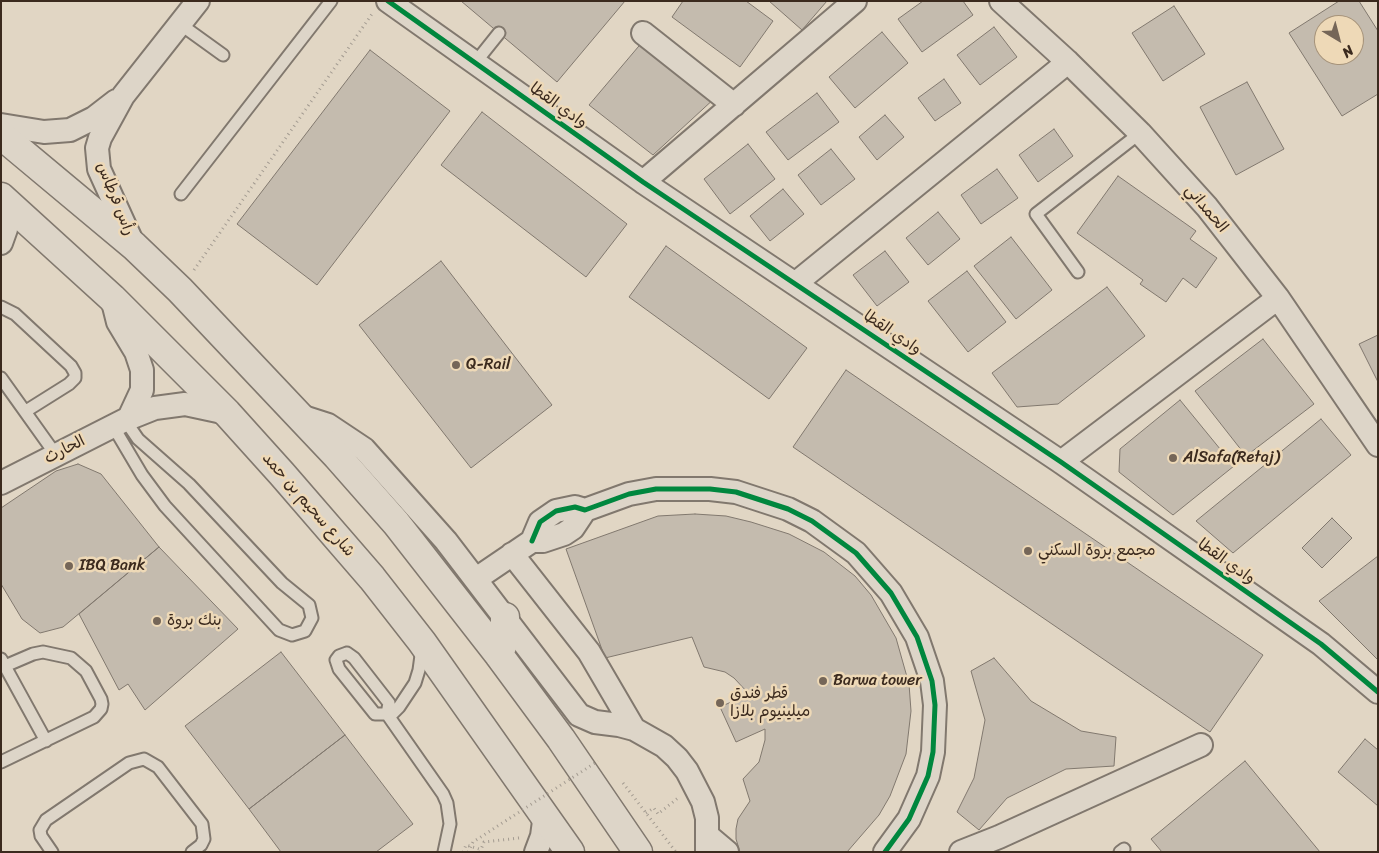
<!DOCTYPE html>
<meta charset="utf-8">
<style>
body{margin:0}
#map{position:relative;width:1379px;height:853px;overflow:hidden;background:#e1d6c4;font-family:Sriracha,sans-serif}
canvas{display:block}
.frame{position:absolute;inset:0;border:2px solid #3b2a1e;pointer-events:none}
.north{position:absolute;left:1314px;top:15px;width:50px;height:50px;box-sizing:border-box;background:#eed9b7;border:1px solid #a6937a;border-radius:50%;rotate:143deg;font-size:14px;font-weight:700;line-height:20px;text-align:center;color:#3b2a1e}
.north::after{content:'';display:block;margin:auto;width:18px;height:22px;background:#756658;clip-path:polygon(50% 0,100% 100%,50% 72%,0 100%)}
</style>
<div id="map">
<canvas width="1379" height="853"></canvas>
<div class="frame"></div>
<div class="north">N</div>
</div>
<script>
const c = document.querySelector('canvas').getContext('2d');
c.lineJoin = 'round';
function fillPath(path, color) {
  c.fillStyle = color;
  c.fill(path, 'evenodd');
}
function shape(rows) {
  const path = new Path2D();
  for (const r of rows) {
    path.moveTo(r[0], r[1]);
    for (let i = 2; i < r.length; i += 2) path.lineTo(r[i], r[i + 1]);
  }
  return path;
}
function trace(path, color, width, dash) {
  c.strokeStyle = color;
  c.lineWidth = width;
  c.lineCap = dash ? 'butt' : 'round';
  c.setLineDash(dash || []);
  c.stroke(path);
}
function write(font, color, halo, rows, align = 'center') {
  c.font = font + ' Sriracha,"Playpen Sans Arabic",sans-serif';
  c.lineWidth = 5;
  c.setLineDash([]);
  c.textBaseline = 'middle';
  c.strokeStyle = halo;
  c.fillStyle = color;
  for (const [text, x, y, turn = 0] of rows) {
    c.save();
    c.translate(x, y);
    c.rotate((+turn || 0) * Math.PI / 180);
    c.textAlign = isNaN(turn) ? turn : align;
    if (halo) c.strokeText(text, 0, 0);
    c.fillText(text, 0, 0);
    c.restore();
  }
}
const building = shape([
 [461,1,625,1,557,82,461,1],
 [683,1,746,1,773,21,740,67,672,17,683,1],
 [769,1,827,1,802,30,769,1],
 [923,1,963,1,973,15,922,52,898,19,923,1],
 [1339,1,1359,1,1378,31,1378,94,1342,116,1289,33,1339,1],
 [1324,25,1354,25,1354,55,1324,55,1324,25],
 [1174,6,1205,54,1163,81,1132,33,1174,6],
 [994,27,1017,57,980,85,957,55,994,27],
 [882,32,908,63,855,108,829,77,882,32],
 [644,40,716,97,653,155,589,105,644,40],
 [370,50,450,111,317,285,237,224,370,50],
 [944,79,961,103,935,121,918,98,944,79],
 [1247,82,1284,149,1236,175,1200,107,1247,82],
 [817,93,839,122,788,160,766,132,817,93],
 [482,112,627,224,586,277,441,165,482,112],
 [885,115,904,137,877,160,859,137,885,115],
 [1054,129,1073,156,1038,182,1019,155,1054,129],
 [748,144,775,179,730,214,704,179,748,144],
 [831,149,855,179,821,205,798,175,831,149],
 [997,169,1018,198,981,224,961,195,997,169],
 [1118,176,1196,231,1190,239,1217,258,1196,288,1183,278,1166,302,1140,284,1143,280,1077,233,1118,176],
 [783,189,804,214,770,241,750,216,783,189],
 [938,212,960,239,928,265,906,238,938,212],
 [1011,237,1052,290,1016,319,974,266,1011,237],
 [666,246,807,348,769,399,629,297,666,246],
 [885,251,909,282,877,306,853,275,885,251],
 [441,261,552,405,471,468,359,325,441,261],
 [967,271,1006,322,968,352,928,301,967,271],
 [1107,287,1145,336,1058,404,1017,407,992,373,1107,287],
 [1378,335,1378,382,1359,344,1378,335],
 [1263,339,1314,404,1246,456,1195,391,1263,339],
 [846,370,1263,655,1210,732,793,447,846,370],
 [1180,400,1234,466,1173,515,1119,472,1120,449,1180,400],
 [1321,419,1351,455,1233,553,1196,521,1321,419],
 [78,464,101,474,159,547,63,627,40,633,22,619,1,584,1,508,56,471,78,464],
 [695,514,726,516,751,522,789,534,824,552,855,576,871,595,896,638,909,684,911,711,906,754,890,796,879,815,847,852,740,852,736,839,736,829,738,819,750,801,743,779,759,762,765,740,765,729,736,742,720,707,749,694,734,678,725,672,704,667,692,637,605,658,566,549,658,516,695,514],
 [1332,518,1352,538,1322,568,1302,548,1332,518],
 [159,547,238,629,145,710,128,684,119,690,79,614,159,547],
 [1378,556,1378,660,1319,601,1378,556],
 [281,652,345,735,249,809,185,726,281,652],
 [994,658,1031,701,1081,731,1116,737,1114,766,1066,769,1007,798,979,830,957,812,974,778,985,720,971,671,994,658],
 [345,735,413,824,376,852,281,852,249,809,345,735],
 [1365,739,1378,750,1378,806,1338,772,1365,739],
 [1245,761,1320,852,1162,852,1151,839,1245,761]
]);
fillPath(building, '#c4bbae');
trace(building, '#81786e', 1);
const lane = shape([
 [180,24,223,55],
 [475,63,499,33],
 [181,194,331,1],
 [1078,272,1036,214,1140,133],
 [1,307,15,314,71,366,75,373,75,378,69,384,26,411],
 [1,378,56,455],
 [113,426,142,475,165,506,279,630,292,635,305,631,312,618,309,605,282,583,189,484,138,439,125,420],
 [347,653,354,658,389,703,387,714,375,714,339,669,336,660,339,656,347,653],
 [1,659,46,741],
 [387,714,443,794,447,803,450,824,444,852],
 [389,717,399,707,415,683,419,670,422,648],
 [1,762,94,717,101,709,102,704,101,699,86,671,71,658,43,652,33,654,5,666],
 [52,852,41,836,40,830,46,820,129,763,144,759,158,767,202,824,204,839,201,845,192,852],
 [1120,852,1124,849]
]);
const street = shape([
 [388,1,643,182,1061,462,1321,644,1378,692],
 [1001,1,1068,62,1140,133,1207,207,1278,298,1378,445],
 [643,33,734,105],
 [1,125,44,132,70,130,94,118,116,101],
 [643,182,855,1],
 [1,243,6,229,7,201],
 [134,246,99,169,97,148,100,138,123,96,198,1],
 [796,283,1068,62],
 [112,298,118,322,136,352,142,370,142,390,129,418],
 [300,416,328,425,364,449,446,541,579,715,595,722,619,725,634,729,664,746,677,758,687,771,703,802,707,818,707,852],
 [1061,462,1278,298],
 [1,483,125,420,155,408,185,404,227,413],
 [532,541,540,522,556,511,575,507,585,510,629,494,656,489,710,489,736,492,788,509,812,521,856,553,891,593,917,637,932,681,935,705,933,752,928,776,909,819,885,852],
 [512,554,589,652,634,729],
 [476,579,532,541,543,541,564,534,573,528,585,510],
 [708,836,727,852],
 [536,852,542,836,545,814],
 [961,852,999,837,1201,745]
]);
const highway = shape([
 [1,135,134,246,180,290,337,456,396,523,499,655,561,739,638,852],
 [1,197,112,298,227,413,282,474,372,578,422,642,570,852],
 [499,655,505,637,505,617]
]);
trace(lane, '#81786e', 15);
trace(street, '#81786e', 26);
trace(highway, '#81786e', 31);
trace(shape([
 [194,270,372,14],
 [623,783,676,852],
 [646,813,654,808,658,814,678,798],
 [463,852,466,845,479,849,478,852],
 [480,852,484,842,519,838]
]), '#a39b91', 3, [1, 4]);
trace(lane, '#ddd5c8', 11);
trace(street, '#ddd5c8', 22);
trace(highway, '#ddd5c8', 28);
trace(shape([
 [468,852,473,842,598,761]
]), '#a39b91', 3, [1, 4]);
trace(shape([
 [388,1,643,182,1061,462,1321,644,1378,692],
 [532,541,540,522,556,511,575,507,585,510,629,494,656,489,710,489,736,492,788,509,812,521,856,553,891,593,917,637,932,681,935,705,933,752,928,776,909,819,885,852]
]), '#00873e', 5);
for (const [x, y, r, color] of [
 [456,365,5,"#756658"],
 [1173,458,5,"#756658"],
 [1028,551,5,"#756658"],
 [69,566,5,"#756658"],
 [157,621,5,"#756658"],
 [823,681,5,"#756658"],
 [720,703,5,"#756658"]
]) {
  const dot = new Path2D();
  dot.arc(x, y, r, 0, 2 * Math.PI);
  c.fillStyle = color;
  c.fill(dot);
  trace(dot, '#eed9b7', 2);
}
write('16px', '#3b2a1e', '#eed9b7', [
 ["وادي القطا",558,106,35],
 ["رأس قرطاس",115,199,68],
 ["الحمداني",1206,209,50],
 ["وادي القطا",892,333,34],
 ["الحارث",65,450,-27],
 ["شارع سحيم بن حمد",308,505,49],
 ["وادي القطا",1226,562,35]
]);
write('16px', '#3b2a1e', '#eed9b7', [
 ["Q-Rail",466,365],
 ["AlSafa(Retaj)",1183,458],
 ["مجمع بروة السكني",1038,551],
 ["IBQ Bank",79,566],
 ["بنك بروة",167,621],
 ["Barwa tower",833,681],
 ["قطر فندق",730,694],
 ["ميلينيوم بلازا",730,712]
], 'left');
</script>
